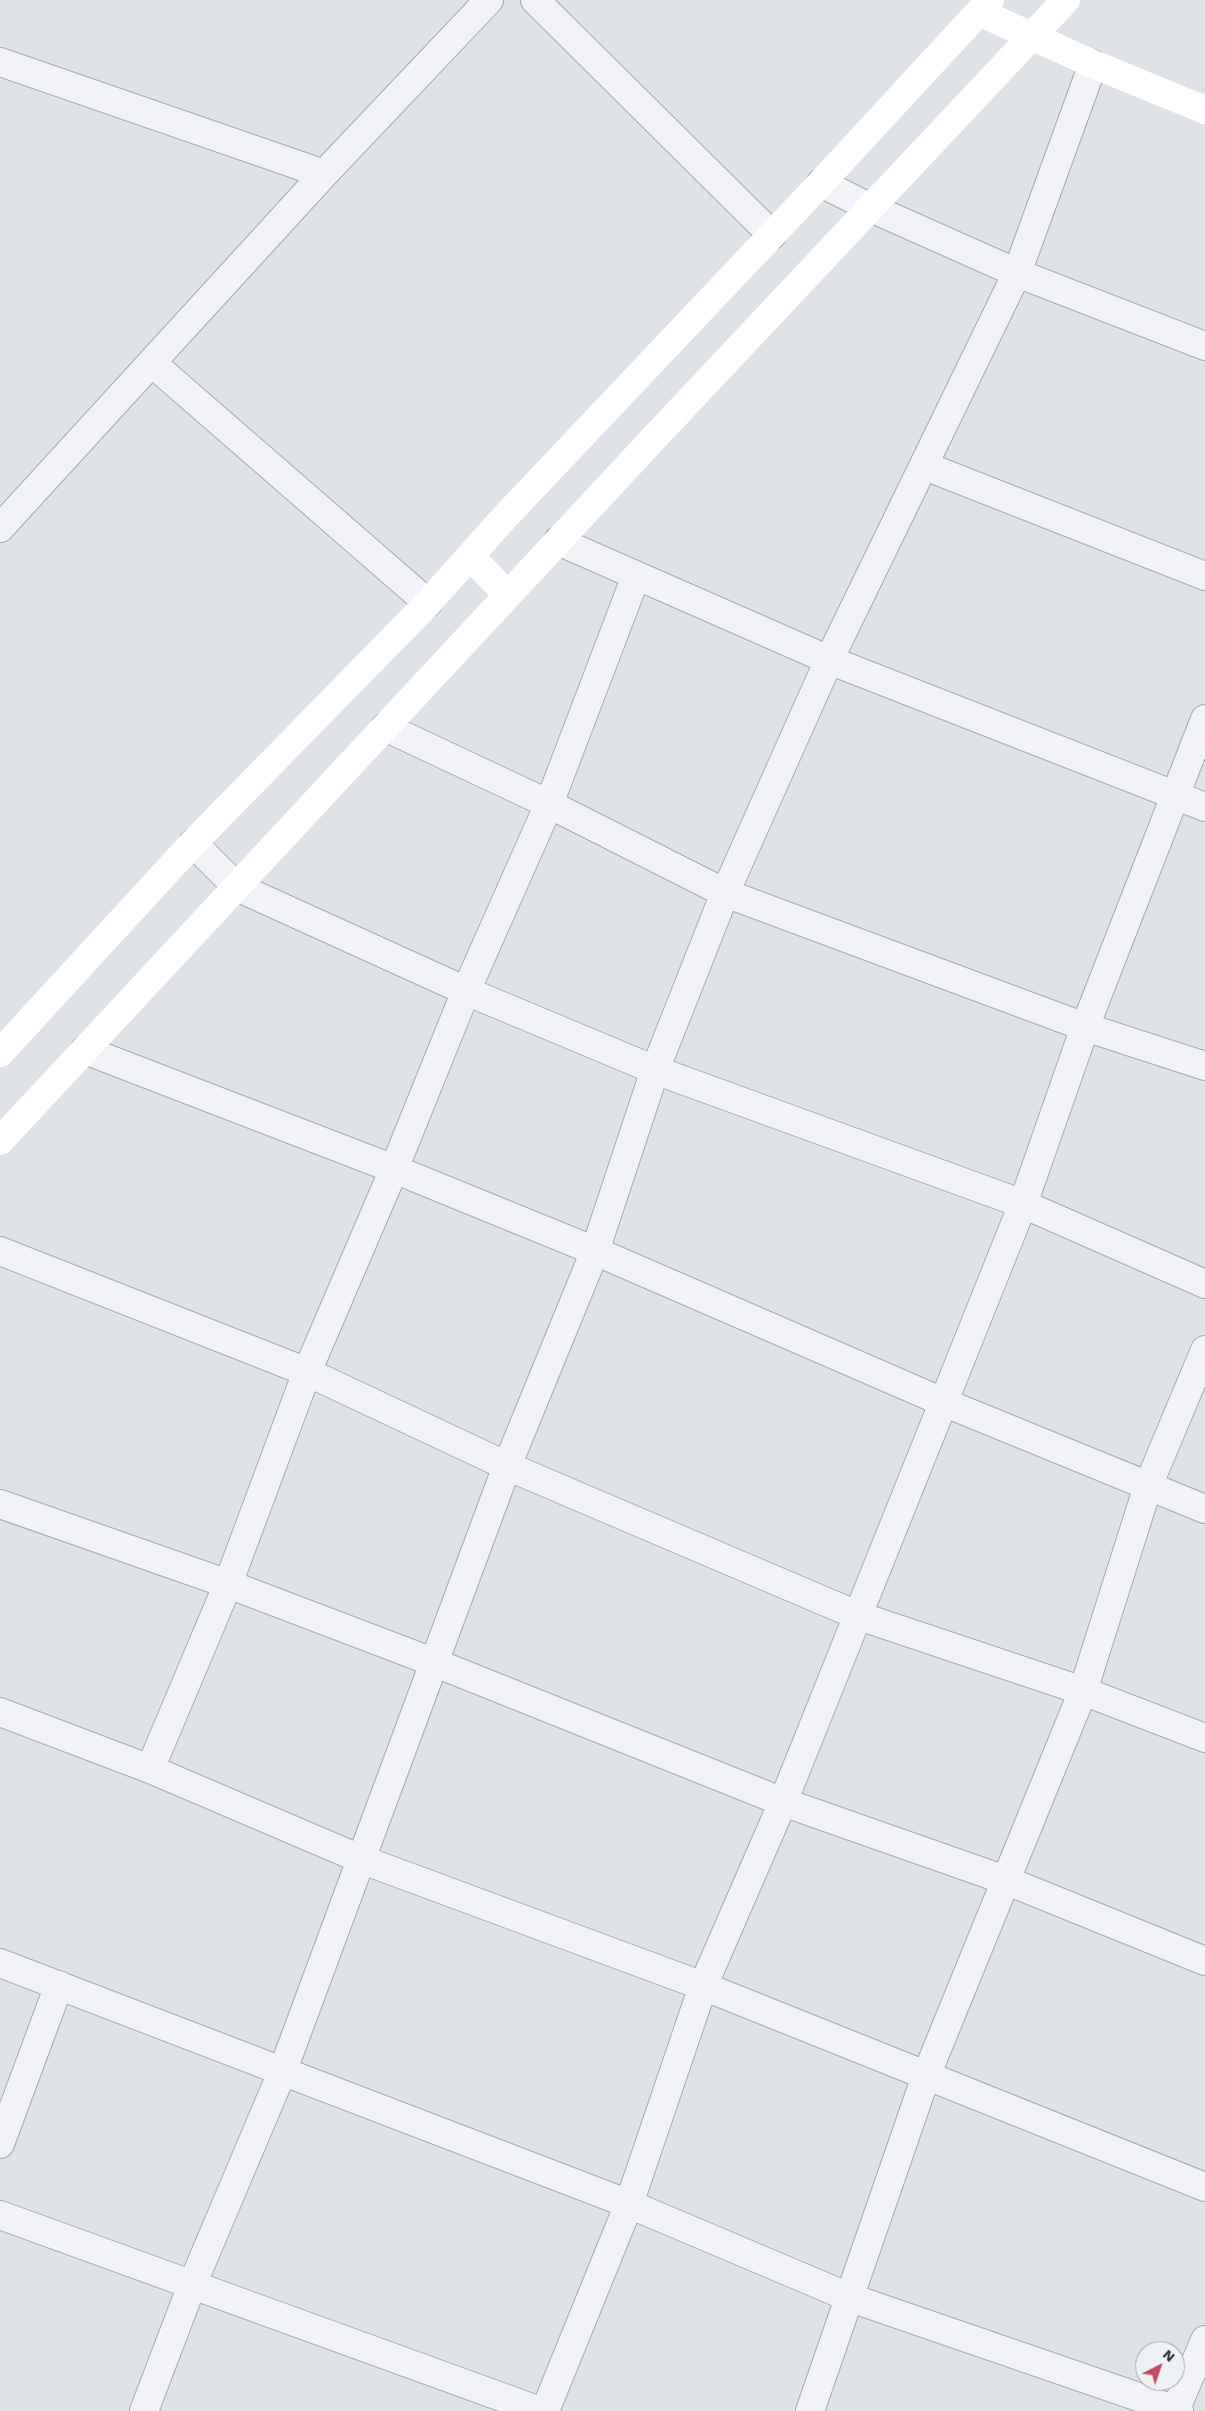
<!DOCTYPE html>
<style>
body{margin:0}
#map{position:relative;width:1205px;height:2411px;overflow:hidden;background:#dfe3e8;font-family:"Work Sans",sans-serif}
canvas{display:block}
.north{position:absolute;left:1135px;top:2341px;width:50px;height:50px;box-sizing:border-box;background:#eef2f5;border:1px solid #9fa5ac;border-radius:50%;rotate:41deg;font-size:14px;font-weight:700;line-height:20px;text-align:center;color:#28323e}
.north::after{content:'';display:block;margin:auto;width:18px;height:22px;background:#cb4662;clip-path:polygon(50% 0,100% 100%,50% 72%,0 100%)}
</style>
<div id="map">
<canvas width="1205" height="2411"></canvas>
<div class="north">N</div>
</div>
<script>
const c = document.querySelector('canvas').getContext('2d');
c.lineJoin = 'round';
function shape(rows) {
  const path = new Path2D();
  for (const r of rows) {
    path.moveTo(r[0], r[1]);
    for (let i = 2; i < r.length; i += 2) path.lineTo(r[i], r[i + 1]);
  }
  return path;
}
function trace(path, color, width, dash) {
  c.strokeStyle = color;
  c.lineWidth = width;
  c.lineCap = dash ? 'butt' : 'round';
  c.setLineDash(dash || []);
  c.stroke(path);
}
const street = shape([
 [535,0,772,235],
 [0,62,324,174],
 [821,183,871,208,1017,273,1205,346],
 [152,363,428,603],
 [925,466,1205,576],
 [0,528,324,174,489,0],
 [558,541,829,660,1205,807],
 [385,727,549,804,725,893,1085,1027,1205,1066],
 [193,843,237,887,466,991,655,1070,1023,1204,1205,1284],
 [85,1050,394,1169,595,1251,943,1402,1205,1509],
 [0,1251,307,1372,507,1466,859,1616,1083,1691,1205,1738],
 [0,1504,228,1584,433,1662,783,1802,1005,1880,1205,1961],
 [0,1712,150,1769,363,1860,703,1986,1205,2187],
 [150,1769,228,1584,307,1372,394,1169,466,991,549,804,636,576],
 [0,1963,629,2204,851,2298,1179,2411],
 [0,2144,59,1985],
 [0,2215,540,2411],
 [144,2411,192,2285,283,2070,507,1466,595,1251,655,1070,725,893,829,660,1017,273,1093,64],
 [545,2411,629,2204,703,1986,783,1802,1023,1204,1085,1027,1205,719],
 [810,2411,926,2076,1083,1691,1148,1486,1205,1350],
 [1175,2411,1205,2340]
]);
trace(street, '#a4aab2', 30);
trace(street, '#f1f3f6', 28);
trace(shape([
 [979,12,1093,64,1205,110],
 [470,556,508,595],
 [0,1053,193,843,428,603,503,519,821,183,990,0],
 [0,1141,654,438,1066,0]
]), '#fff', 28);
</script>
